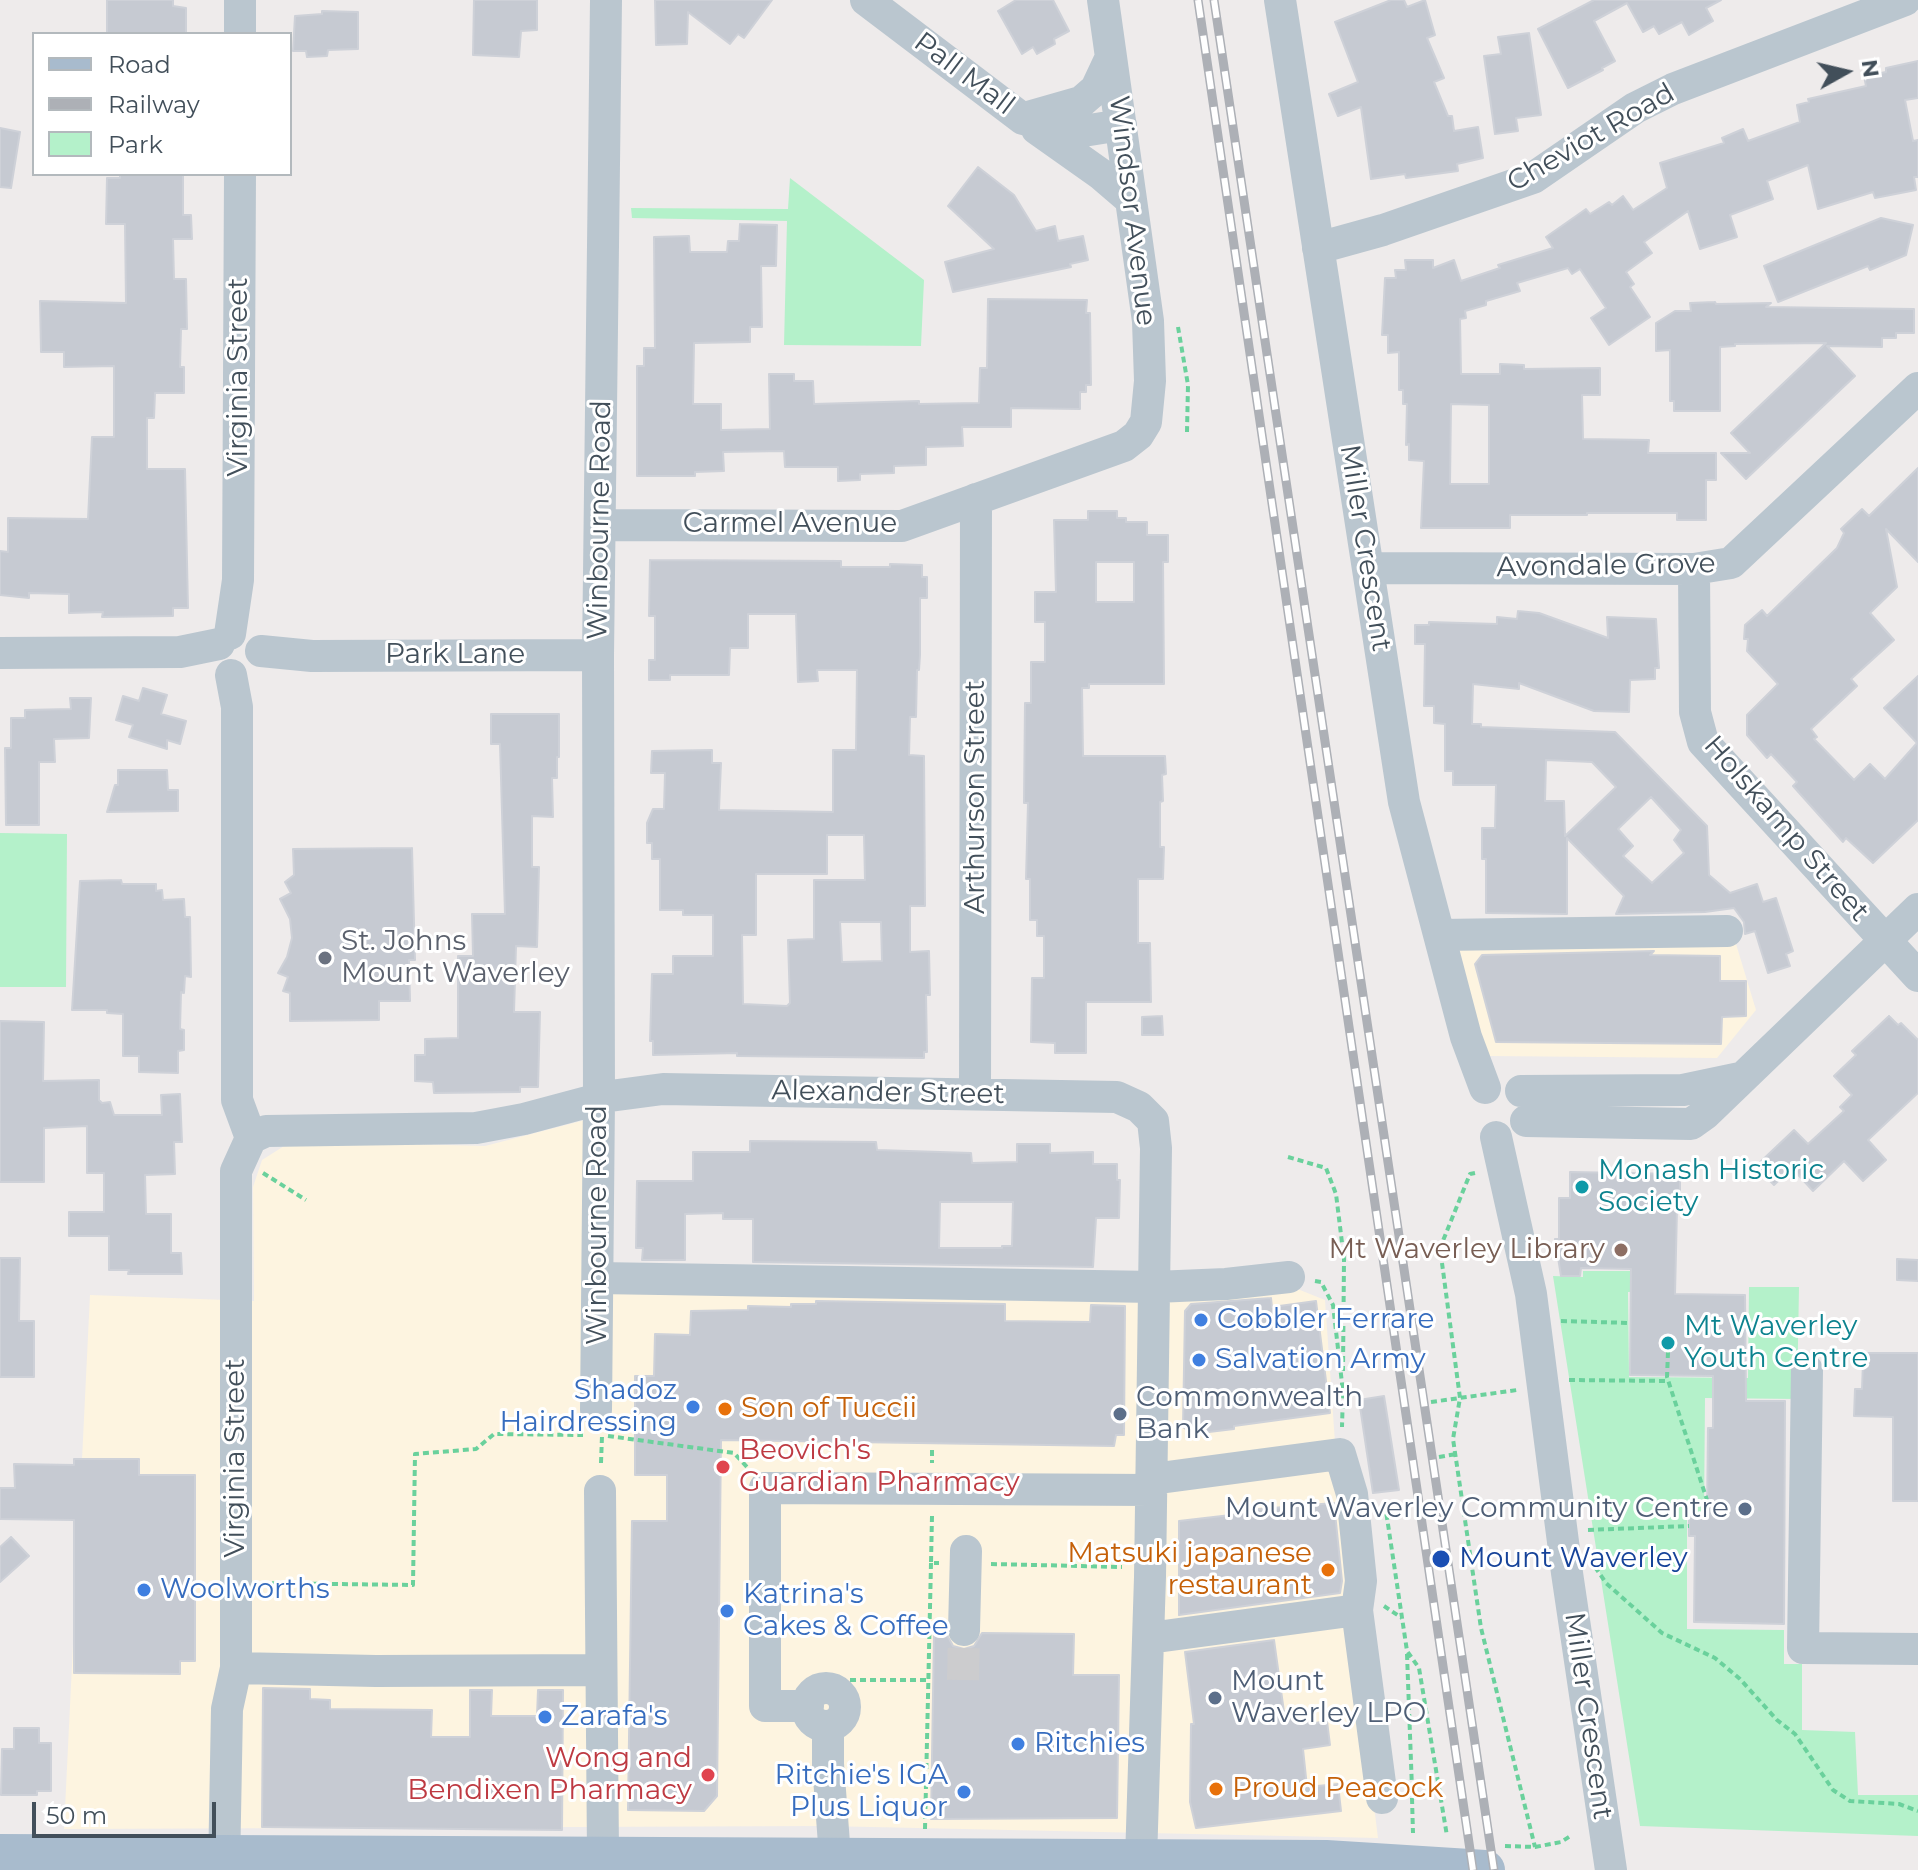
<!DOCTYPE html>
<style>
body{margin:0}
#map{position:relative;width:1918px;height:1870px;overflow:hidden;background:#eeebeb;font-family:Montserrat,sans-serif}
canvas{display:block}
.legend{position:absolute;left:32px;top:32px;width:260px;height:144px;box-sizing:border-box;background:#fff;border:2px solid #b3b9bd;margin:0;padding:10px 14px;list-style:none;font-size:24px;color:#424f5a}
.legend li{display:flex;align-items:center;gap:16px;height:40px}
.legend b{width:40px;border:2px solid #b3b9bd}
.north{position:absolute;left:1806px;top:32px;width:80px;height:80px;-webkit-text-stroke:6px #fff;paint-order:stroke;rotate:82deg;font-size:22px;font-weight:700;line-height:32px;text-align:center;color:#424f5a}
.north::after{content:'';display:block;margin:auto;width:28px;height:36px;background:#424f5a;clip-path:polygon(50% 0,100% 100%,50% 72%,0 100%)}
.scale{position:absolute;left:32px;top:1802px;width:184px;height:36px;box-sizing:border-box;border:4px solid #424f5a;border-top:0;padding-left:10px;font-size:24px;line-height:28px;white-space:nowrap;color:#424f5a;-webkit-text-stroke:6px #fff;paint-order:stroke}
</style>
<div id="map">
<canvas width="1918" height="1870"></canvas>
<ul class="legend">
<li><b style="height:10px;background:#a8bbcd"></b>Road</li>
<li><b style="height:10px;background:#adb0b6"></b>Railway</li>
<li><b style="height:22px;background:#b4f1ca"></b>Park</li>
</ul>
<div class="north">N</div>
<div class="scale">50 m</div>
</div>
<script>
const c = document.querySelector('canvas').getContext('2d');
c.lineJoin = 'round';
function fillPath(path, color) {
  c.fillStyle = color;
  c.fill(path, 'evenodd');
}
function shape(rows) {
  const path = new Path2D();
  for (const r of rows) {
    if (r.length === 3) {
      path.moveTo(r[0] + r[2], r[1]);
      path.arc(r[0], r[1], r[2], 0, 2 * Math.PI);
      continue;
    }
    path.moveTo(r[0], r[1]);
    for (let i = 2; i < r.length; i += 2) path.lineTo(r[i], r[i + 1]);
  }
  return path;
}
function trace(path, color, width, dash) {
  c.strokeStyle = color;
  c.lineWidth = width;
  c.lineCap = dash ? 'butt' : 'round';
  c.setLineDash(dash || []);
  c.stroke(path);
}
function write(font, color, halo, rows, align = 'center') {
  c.font = font + ' Montserrat,sans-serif';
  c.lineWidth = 6;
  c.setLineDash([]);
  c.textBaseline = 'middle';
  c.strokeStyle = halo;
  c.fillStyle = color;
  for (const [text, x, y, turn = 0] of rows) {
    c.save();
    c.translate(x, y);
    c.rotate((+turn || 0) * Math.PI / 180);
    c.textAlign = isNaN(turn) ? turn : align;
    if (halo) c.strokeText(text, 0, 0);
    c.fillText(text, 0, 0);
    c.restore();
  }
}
fillPath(shape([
 [1733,934,1756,1010,1717,1058,1488,1056,1448,938],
 [589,1119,587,1292,1295,1288,1325,1300,1337,1471,1351,1622,1378,1838,825,1826,64,1829,90,1295,254,1301,253,1187,262,1160,292,1141,485,1146]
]), '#fdf4e0');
fillPath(shape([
 [790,178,924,280,921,346,784,345,787,221,632,218,631,208,788,209],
 [0,833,67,834,66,987,0,987],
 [1583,1271,1672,1271,1672,1292,1628,1292,1629,1377,1748,1378,1749,1287,1799,1287,1797,1399,1705,1398,1704,1514,1687,1515,1687,1629,1784,1630,1784,1664,1802,1664,1802,1730,1855,1732,1858,1795,1918,1795,1918,1836,1640,1826,1553,1276,1583,1277]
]), '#b4f1ca');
const building = shape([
 [107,0,173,0,173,6,186,8,186,34,107,34,107,0],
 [474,0,537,0,537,30,521,31,519,57,473,55,474,0],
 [655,0,772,0,744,38,738,34,730,44,688,12,687,44,656,45,655,0],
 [1016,0,1053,0,1069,31,1054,39,1055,44,1037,54,1033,47,1022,54,998,11,1016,0],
 [1391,0,1404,0,1407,7,1425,0,1435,35,1427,38,1444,78,1434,82,1448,116,1452,116,1454,131,1478,127,1483,158,1457,164,1458,171,1406,178,1405,174,1371,179,1361,107,1338,116,1329,94,1358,82,1335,22,1391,0],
 [1594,0,1721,0,1706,8,1713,21,1689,35,1682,22,1659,34,1654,26,1643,32,1627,3,1594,21,1615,61,1602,68,1603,70,1568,88,1538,29,1594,0],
 [322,11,358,12,358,49,328,50,327,56,307,57,306,51,293,51,295,16,322,14,322,11],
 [1529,33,1541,115,1516,118,1518,131,1495,134,1484,56,1501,54,1498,37,1529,33],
 [1918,61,1918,98,1905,100,1913,141,1918,140,1918,177,1914,177,1916,190,1875,198,1873,192,1818,209,1808,165,1767,181,1773,199,1730,215,1737,237,1700,249,1688,211,1644,242,1652,253,1626,272,1634,284,1630,287,1650,317,1609,345,1591,318,1606,308,1580,269,1572,274,1568,268,1517,283,1520,291,1486,301,1486,305,1465,311,1466,318,1460,319,1461,374,1500,374,1500,364,1524,365,1524,369,1600,368,1600,395,1582,395,1583,439,1649,440,1648,453,1716,453,1716,480,1706,480,1706,520,1677,520,1677,513,1587,513,1587,515,1510,515,1510,528,1421,528,1424,461,1409,460,1409,444,1406,445,1407,404,1403,404,1403,390,1399,390,1399,352,1388,353,1388,335,1382,335,1385,278,1396,278,1395,270,1406,270,1405,260,1433,260,1433,268,1454,260,1461,281,1500,268,1498,265,1553,248,1546,237,1586,209,1590,214,1609,202,1612,205,1623,196,1633,210,1667,188,1660,163,1724,143,1722,138,1743,129,1748,141,1800,122,1797,105,1809,102,1808,99,1866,86,1864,76,1886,72,1886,68,1918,61],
 [1451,404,1489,405,1489,484,1450,484,1451,404],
 [0,128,20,132,11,188,0,187,0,128],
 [978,167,1014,195,1036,231,1055,226,1058,241,1083,236,1088,260,1070,264,1071,267,953,292,945,262,994,249,948,206,978,167],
 [120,174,183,174,183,215,191,215,192,239,173,239,174,279,186,279,187,329,181,329,180,367,184,367,184,393,155,393,154,418,147,418,147,469,185,469,188,608,173,608,173,616,102,617,103,612,69,613,69,594,29,593,29,598,0,595,0,551,8,552,8,518,88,519,92,437,114,437,114,366,64,367,64,352,41,352,40,301,126,303,125,224,106,224,107,178,120,178,120,174],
 [1881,218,1913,225,1906,255,1870,270,1868,266,1778,302,1764,266,1881,218],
 [740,224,777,225,776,266,761,266,762,327,750,327,750,342,694,343,693,404,721,404,721,430,770,429,769,374,794,374,794,381,813,381,814,404,919,401,919,404,979,403,980,368,987,368,988,299,1087,300,1086,313,1090,313,1091,385,1086,385,1086,392,1080,392,1080,409,1011,408,1011,427,962,427,963,446,926,447,926,465,894,466,894,473,860,474,860,480,838,481,838,467,785,467,784,451,723,452,724,471,695,472,695,476,637,476,637,366,644,366,644,348,655,348,654,237,689,236,690,252,727,252,728,241,739,241,740,224],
 [1715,302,1716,304,1771,303,1766,307,1914,309,1914,333,1896,333,1896,338,1882,338,1882,347,1827,346,1855,376,1746,479,1721,453,1750,453,1731,433,1826,343,1735,344,1735,346,1720,347,1720,411,1674,411,1674,401,1670,401,1670,350,1656,351,1656,323,1675,311,1691,311,1690,303,1715,302],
 [1918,468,1918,562,1886,529,1897,587,1870,613,1894,640,1851,679,1857,686,1811,729,1817,737,1814,739,1854,780,1870,764,1885,779,1917,743,1884,708,1918,676,1918,820,1873,863,1846,838,1843,842,1793,786,1797,782,1771,754,1767,758,1747,735,1747,715,1778,684,1747,651,1748,639,1744,639,1745,625,1762,610,1767,616,1837,548,1844,533,1841,529,1862,509,1869,516,1918,468],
 [1088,511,1117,511,1117,518,1126,518,1126,522,1147,522,1147,535,1168,535,1168,562,1163,562,1164,684,1089,684,1089,688,1082,688,1083,756,1165,756,1166,774,1162,775,1163,801,1160,802,1160,847,1164,847,1163,879,1138,879,1138,943,1150,943,1151,1002,1086,1002,1086,1053,1055,1053,1055,1043,1031,1042,1032,978,1044,978,1044,936,1037,936,1037,920,1030,920,1030,879,1026,879,1028,803,1024,803,1025,703,1031,703,1031,662,1045,662,1045,622,1035,622,1035,592,1056,592,1054,520,1088,520,1088,511],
 [1096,562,1134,562,1134,602,1096,602,1096,562],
 [650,560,841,561,841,567,890,567,890,564,922,565,922,577,927,577,927,598,920,598,920,655,919,670,917,670,916,717,910,717,909,755,924,756,925,906,910,906,910,952,929,951,930,995,926,995,927,1052,924,1052,924,1058,737,1056,737,1053,653,1055,653,1041,650,1041,652,974,673,974,673,956,713,956,713,915,683,915,683,910,660,910,660,859,652,859,652,843,647,843,647,823,653,809,664,809,665,773,651,773,652,751,712,750,712,763,721,763,719,810,833,812,833,750,856,750,857,670,817,670,818,681,798,682,796,614,748,614,748,648,730,648,729,675,670,675,670,680,649,680,649,660,655,660,655,616,649,616,650,560],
 [827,835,864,835,865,880,814,880,814,939,788,940,790,1003,787,1006,743,1004,742,935,756,935,756,874,827,874,827,835],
 [840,922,881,922,882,961,842,962,840,922],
 [1518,611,1539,613,1608,638,1607,617,1656,619,1659,668,1655,668,1655,679,1630,680,1629,712,1594,711,1519,683,1519,689,1473,684,1472,724,1481,724,1481,727,1615,732,1707,826,1709,875,1730,893,1757,884,1763,902,1776,898,1793,951,1786,954,1790,966,1768,973,1755,931,1745,934,1744,922,1734,908,1705,912,1616,914,1624,896,1567,838,1567,914,1486,913,1486,859,1482,859,1482,828,1495,828,1496,785,1453,785,1453,771,1445,771,1445,724,1434,723,1434,706,1424,706,1425,644,1415,644,1415,625,1429,625,1429,622,1497,624,1497,617,1517,619,1518,611],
 [1546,760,1592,762,1616,787,1565,836,1564,801,1545,801,1546,760],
 [1651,797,1681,830,1674,840,1684,853,1652,883,1623,856,1633,846,1618,829,1651,797],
 [143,688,167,695,161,714,186,721,180,744,167,740,167,749,129,737,133,725,116,720,123,696,139,701,143,688],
 [70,698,91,698,89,738,54,739,55,762,39,762,39,825,6,825,5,748,11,748,11,718,25,718,25,710,71,709,70,698],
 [491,714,559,714,559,757,557,757,557,778,552,778,553,817,532,816,532,867,539,867,537,947,516,946,514,1012,540,1012,538,1087,520,1087,520,1092,434,1093,433,1082,415,1081,415,1055,425,1055,425,1039,458,1038,458,956,473,956,472,914,505,914,500,744,491,744,491,714],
 [118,770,167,770,168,790,178,790,178,811,107,812,115,785,118,785,118,770],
 [412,848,415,960,409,960,410,1001,379,1001,379,1020,290,1021,290,993,283,991,288,977,278,973,287,957,292,938,290,919,280,899,291,893,285,882,294,875,293,849,412,848],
 [121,880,122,884,156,884,156,891,162,890,163,900,184,899,185,917,190,917,191,977,185,976,184,993,181,992,180,1029,184,1030,184,1050,178,1051,178,1073,139,1072,139,1056,123,1056,123,1014,107,1013,107,1010,72,1010,80,881,121,880],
 [1654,951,1650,955,1720,956,1720,981,1746,981,1746,1016,1722,1017,1721,1044,1496,1042,1475,964,1482,955,1654,951],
 [1162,1016,1163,1035,1142,1035,1142,1017,1162,1016],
 [1889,1016,1898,1025,1901,1023,1918,1040,1918,1093,1868,1140,1886,1160,1863,1181,1844,1161,1813,1191,1792,1168,1774,1185,1756,1166,1794,1130,1808,1144,1844,1111,1840,1107,1852,1095,1834,1076,1856,1055,1852,1051,1889,1016],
 [0,1021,44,1022,43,1081,99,1080,99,1100,102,1103,110,1102,114,1115,162,1115,161,1095,180,1094,182,1142,174,1142,175,1174,145,1175,146,1214,171,1214,171,1253,181,1253,182,1274,128,1274,129,1270,109,1270,109,1236,69,1236,69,1212,104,1212,104,1173,87,1173,87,1126,44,1128,44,1182,0,1182,0,1021],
 [750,1141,876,1142,877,1150,971,1153,972,1163,1017,1162,1017,1144,1050,1144,1050,1153,1093,1152,1093,1164,1117,1164,1117,1180,1120,1180,1119,1218,1096,1218,1093,1267,753,1262,753,1219,723,1219,723,1213,685,1214,685,1260,642,1260,643,1248,636,1248,637,1181,693,1181,693,1152,750,1152,750,1141],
 [940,1202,1013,1202,1012,1246,1002,1246,1002,1248,939,1248,940,1202],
 [1570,1172,1680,1174,1680,1209,1677,1209,1675,1294,1745,1295,1746,1401,1785,1401,1784,1624,1694,1622,1695,1536,1689,1536,1689,1517,1707,1517,1708,1428,1713,1428,1713,1376,1630,1375,1631,1269,1581,1268,1580,1276,1561,1276,1555,1239,1559,1239,1559,1198,1570,1198,1570,1172],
 [0,1258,20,1258,19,1321,34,1321,34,1377,0,1377,0,1258],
 [1897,1259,1918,1260,1918,1281,1897,1280,1897,1259],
 [1271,1298,1272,1307,1316,1301,1330,1413,1234,1426,1234,1429,1192,1434,1183,1427,1185,1311,1191,1304,1271,1298],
 [816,1301,1005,1304,1005,1321,1090,1322,1091,1305,1125,1306,1124,1435,1116,1435,1114,1446,721,1440,717,1796,704,1811,628,1810,632,1521,667,1521,667,1475,635,1475,635,1376,654,1376,655,1334,690,1335,691,1311,748,1310,748,1306,791,1307,791,1304,816,1304,816,1301],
 [1868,1353,1918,1353,1918,1501,1893,1501,1893,1417,1854,1416,1855,1389,1862,1389,1863,1362,1867,1361,1868,1353],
 [1384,1396,1399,1490,1373,1493,1359,1400,1384,1396],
 [74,1459,139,1459,139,1475,195,1475,195,1661,180,1661,180,1674,74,1673,74,1520,0,1519,0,1488,15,1488,14,1464,74,1465,74,1459],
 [1334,1503,1342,1581,1340,1593,1179,1615,1179,1521,1248,1513,1247,1510,1334,1503],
 [11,1537,29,1556,0,1582,0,1547,11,1537],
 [934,1633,946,1633,953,1646,964,1649,974,1646,982,1633,1074,1634,1073,1675,1119,1675,1117,1818,931,1819,934,1633],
 [1274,1640,1284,1712,1313,1709,1315,1723,1327,1721,1330,1745,1303,1749,1307,1787,1338,1784,1341,1811,1196,1828,1190,1802,1191,1724,1194,1724,1185,1652,1274,1640],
 [263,1688,310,1689,310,1699,330,1700,330,1709,432,1710,431,1737,470,1737,470,1690,492,1690,491,1716,537,1716,538,1690,563,1690,562,1830,262,1827,263,1688],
 [14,1728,39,1728,39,1743,51,1743,51,1791,37,1791,37,1795,1,1795,2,1749,14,1749,14,1728]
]);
fillPath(building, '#c6cad2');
trace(building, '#ced1d8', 2);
trace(shape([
 [963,1680,964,1630]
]), '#ccccce', 32, [32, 16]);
trace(shape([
 [1178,327,1188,385,1187,432],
 [1288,1157,1326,1168,1336,1194,1344,1259,1343,1371],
 [263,1173,306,1200],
 [1475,1173,1470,1174,1440,1248,1460,1398,1453,1439,1481,1628,1535,1847],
 [1315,1281,1321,1282,1333,1305,1343,1392,1342,1427],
 [1561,1321,1630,1323],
 [1668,1352,1667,1377,1707,1500],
 [1569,1380,1668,1381],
 [1431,1402,1517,1390],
 [608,1436,734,1453,747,1467],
 [932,1450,932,1463],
 [1439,1457,1456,1454],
 [601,1463,602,1436],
 [1381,1506,1386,1511,1407,1651,1419,1668,1447,1836],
 [932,1516,931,1563,939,1563],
 [1588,1530,1689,1526],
 [991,1564,1122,1567],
 [1595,1567,1606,1583,1662,1633,1715,1658,1740,1679,1777,1720,1795,1734,1833,1790,1850,1801,1899,1804,1918,1811],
 [262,1583,413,1585,415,1454,476,1449,494,1434,583,1435],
 [1384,1606,1402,1618],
 [1407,1654,1412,1789],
 [820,1680,926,1680],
 [1412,1798,1413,1833],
 [925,1829,931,1563],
 [1505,1846,1535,1847,1561,1842,1572,1835]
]), '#6ad19c', 4, [6, 4]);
trace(shape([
 [866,0,1023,119,1077,132,1121,125],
 [1280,0,1404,802,1466,1037,1485,1088],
 [240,34,240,0],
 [1025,118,1081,102,1096,89,1111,57],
 [1037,129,1102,175,1130,199],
 [1318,248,1383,230,1533,178,1635,108,1673,89,1905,0],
 [601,525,902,526,1124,446,1138,435,1146,422,1150,381,1148,321,1103,0],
 [1369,568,1694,569,1731,563,1918,388],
 [1694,569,1695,712,1703,742,1918,976],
 [230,634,238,580,240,174],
 [261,651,312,656,598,655],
 [0,653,180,652,219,644],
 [1440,935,1727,931],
 [1521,1091,1683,1090,1740,1078],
 [975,1094,976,499],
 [1526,1121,1691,1124,1705,1114,1918,909],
 [1496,1137,1531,1294,1567,1573,1611,1870],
 [251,1138,266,1131,476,1128,524,1119,610,1096,663,1089,1117,1097,1139,1107,1153,1121,1156,1148,1150,1577,1141,1860],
 [598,1278,1155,1287,1226,1284,1289,1277],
 [1807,1370,1803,1648,1918,1649],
 [596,1410,599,1099,598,655,606,0],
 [1152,1479,1340,1454,1352,1494,1361,1581,1357,1610,1382,1798],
 [600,1491,603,1855],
 [964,1630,966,1551],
 [1149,1638,1357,1610],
 [236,1668,376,1671,601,1670],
 [826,1707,19],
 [808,1706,765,1706,765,1488,1151,1490],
 [828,1726,828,1764,835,1857],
 [224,1870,227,1709,236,1668,236,1171,251,1138,237,1100,237,707,231,675]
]), '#bac6cf', 32);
trace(shape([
 [0,1854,1326,1860,1485,1870]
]), '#a8bbcd', 40);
const rail = shape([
 [1198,0,1473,1870],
 [1214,0,1494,1870]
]);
trace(rail, '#adb0b6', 9);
trace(rail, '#fff', 6, [18]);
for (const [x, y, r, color] of [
 [325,958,8,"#6b7280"],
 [1582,1187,8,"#0f9aa8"],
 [1621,1250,8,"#8d6e63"],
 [1201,1320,8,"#3f7fe0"],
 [1668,1343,8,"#0f9aa8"],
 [1199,1360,8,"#3f7fe0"],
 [693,1407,8,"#3f7fe0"],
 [725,1409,8,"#e8710a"],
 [1120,1414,8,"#5c6f8a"],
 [723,1467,8,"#e0444e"],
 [1745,1509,8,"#5c6f8a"],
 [1441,1559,10,"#1a4fb4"],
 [1328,1570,8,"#e8710a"],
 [144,1590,8,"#3f7fe0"],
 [727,1611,8,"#3f7fe0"],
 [1215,1698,8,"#5c6f8a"],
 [545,1717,8,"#3f7fe0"],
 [1018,1744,8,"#3f7fe0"],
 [708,1775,8,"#e0444e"],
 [1216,1789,8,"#e8710a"],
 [964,1792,8,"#3f7fe0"]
]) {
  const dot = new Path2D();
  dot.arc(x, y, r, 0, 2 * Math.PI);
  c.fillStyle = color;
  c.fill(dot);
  trace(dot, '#fff', 3);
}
write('28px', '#424f5a', '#fff', [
 ["Pall Mall",964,74,37],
 ["Cheviot Road",1591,138,-30],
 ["Windsor Avenue",1132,211,83],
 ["Virginia Street",239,377,-90],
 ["Winbourne Road",600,520,-89],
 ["Carmel Avenue",790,524],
 ["Miller Crescent",1365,548,81],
 ["Avondale Grove",1606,566,-1],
 ["Park Lane",455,655],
 ["Arthurson Street",976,797,-90],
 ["Holskamp Street",1786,829,49],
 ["Alexander Street",888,1093,1],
 ["Winbourne Road",598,1225,-90],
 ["Virginia Street",236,1458,-90],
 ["Miller Crescent",1588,1716,82]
]);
write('28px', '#5b616d', '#fff', [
 ["St. Johns",341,942],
 ["Mount Waverley",341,974]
], 'left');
write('28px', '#0d838f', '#fff', [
 ["Monash Historic",1598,1171],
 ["Society",1598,1203],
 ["Mt Waverley",1684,1327],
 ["Youth Centre",1684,1359]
], 'left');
write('28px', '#785e54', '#fff', [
 ["Mt Waverley Library",1605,1250]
], 'right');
write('28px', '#366cbe', '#fff', [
 ["Cobbler Ferrare",1217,1320],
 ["Salvation Army",1215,1360],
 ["Shadoz",677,1391,"right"],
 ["Hairdressing",677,1423,"right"],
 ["Woolworths",160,1590],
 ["Katrina's",743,1595],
 ["Cakes & Coffee",743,1627],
 ["Zarafa's",561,1717],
 ["Ritchies",1034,1744],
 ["Ritchie's IGA",948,1776,"right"],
 ["Plus Liquor",948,1808,"right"]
], 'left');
write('28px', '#4e5e75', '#fff', [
 ["Commonwealth",1136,1398],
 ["Bank",1136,1430],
 ["Mount Waverley Community Centre",1729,1509,"right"],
 ["Mount",1231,1682],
 ["Waverley LPO",1231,1714]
], 'left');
write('28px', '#c56008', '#fff', [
 ["Son of Tuccii",741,1409],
 ["Matsuki japanese",1312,1554,"right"],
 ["restaurant",1312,1586,"right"],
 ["Proud Peacock",1232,1789]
], 'left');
write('28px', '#be3a42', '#fff', [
 ["Beovich's",739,1451],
 ["Guardian Pharmacy",739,1483],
 ["Wong and",692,1759,"right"],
 ["Bendixen Pharmacy",692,1791,"right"]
], 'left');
write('28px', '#164399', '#fff', [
 ["Mount Waverley",1459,1559]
], 'left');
</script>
